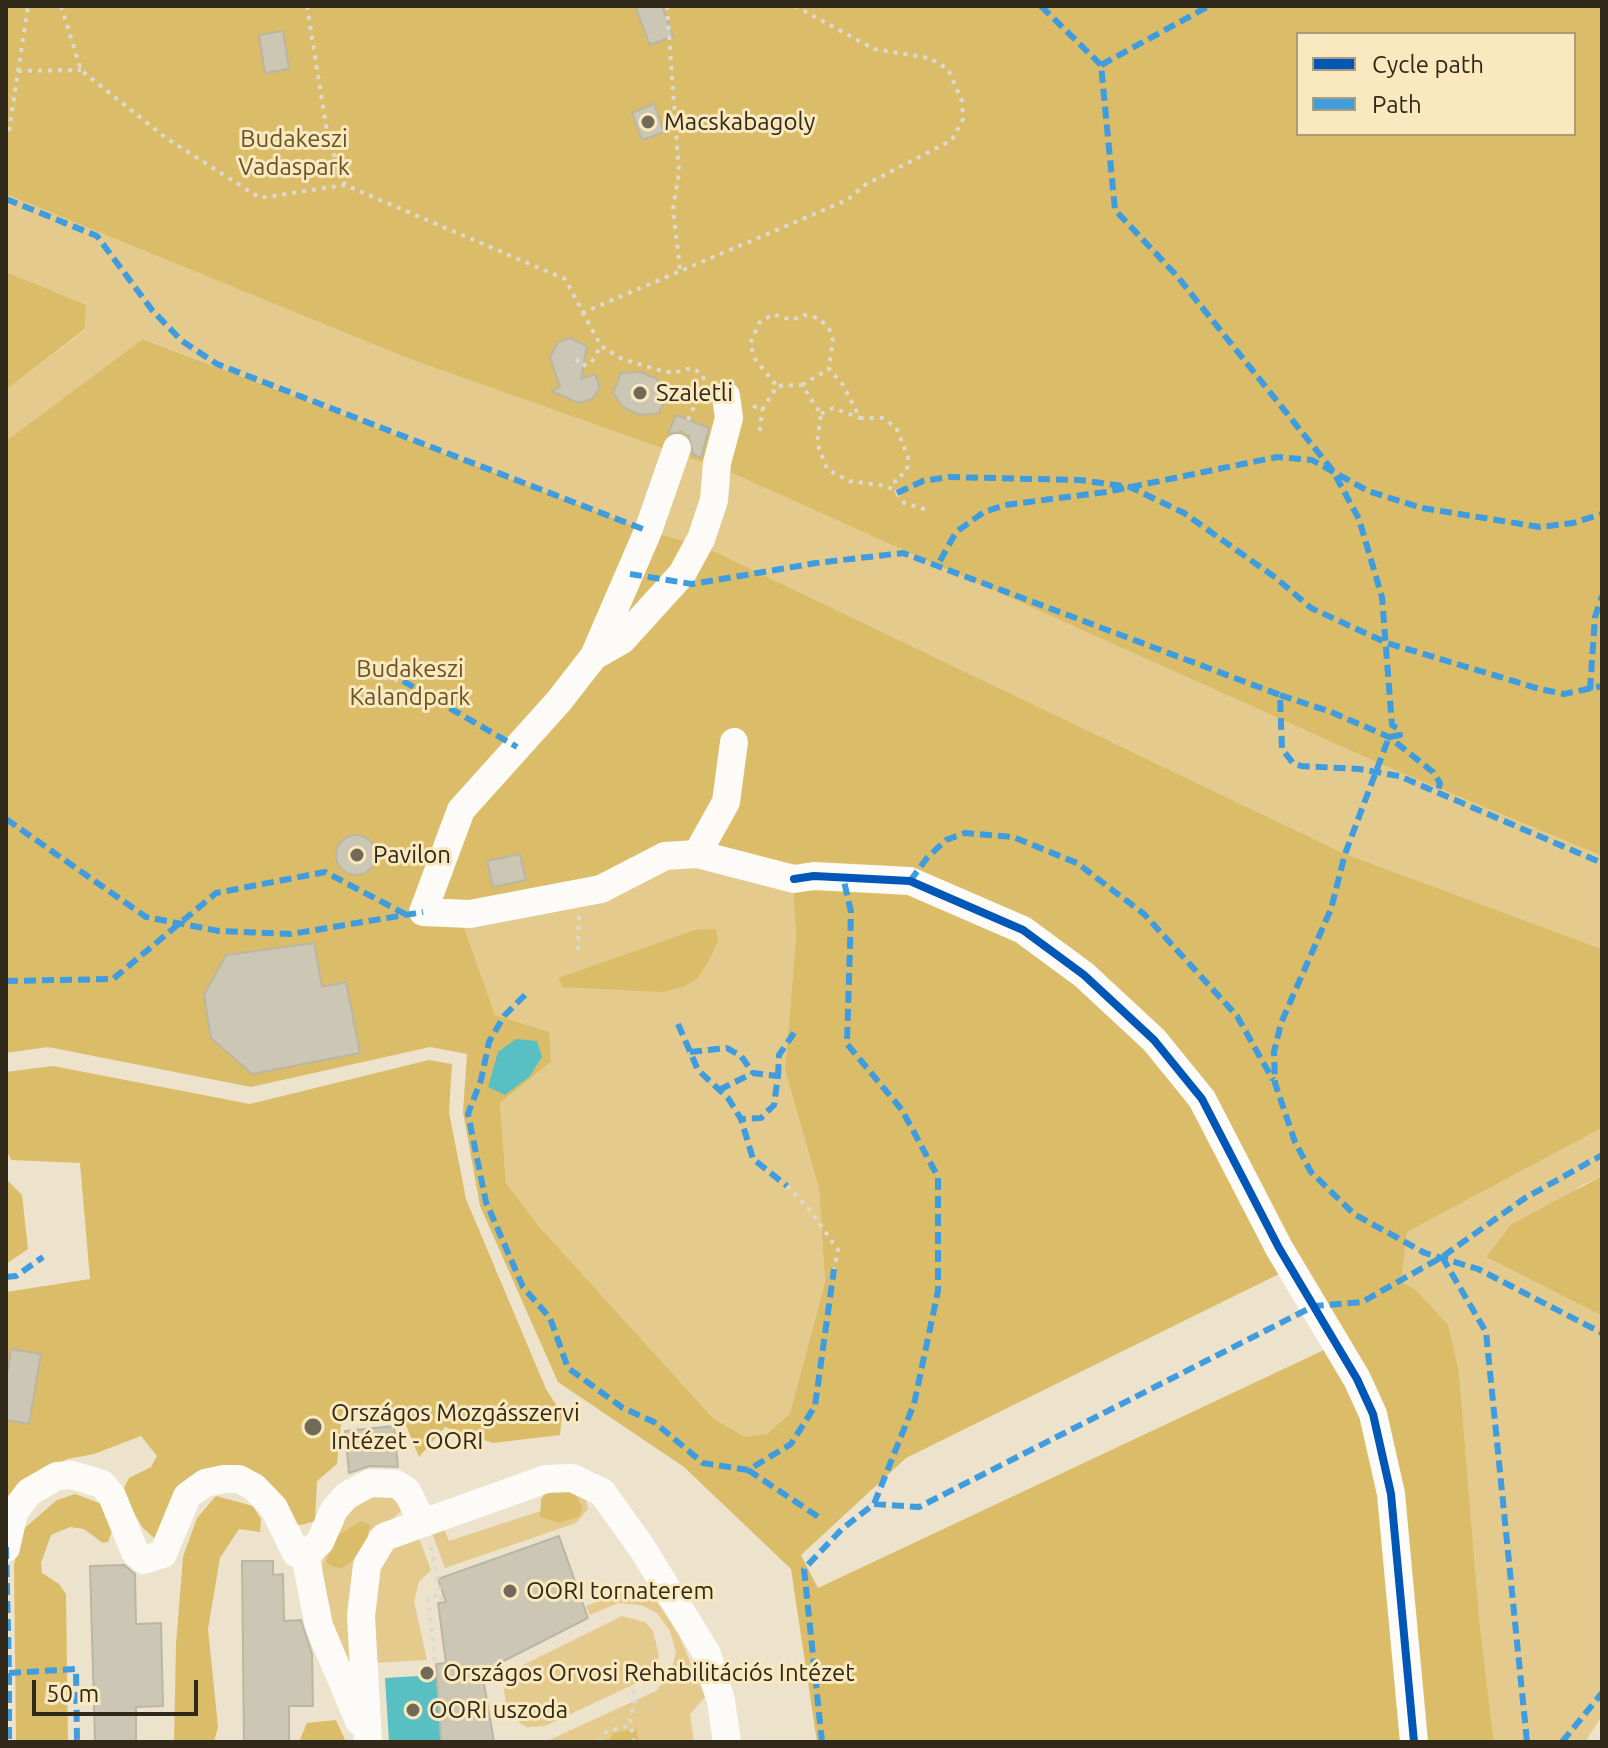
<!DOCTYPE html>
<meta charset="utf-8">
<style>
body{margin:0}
#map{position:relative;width:1608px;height:1748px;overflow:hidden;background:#ede3cc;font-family:Ubuntu,sans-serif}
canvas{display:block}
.frame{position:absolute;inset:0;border:8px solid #302919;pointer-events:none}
.legend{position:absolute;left:1296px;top:32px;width:280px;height:104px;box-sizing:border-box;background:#fae8bf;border:2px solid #a99c7d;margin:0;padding:10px 14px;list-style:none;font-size:24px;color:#302919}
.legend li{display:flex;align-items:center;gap:16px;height:40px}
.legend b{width:40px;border:2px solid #a99c7d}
.scale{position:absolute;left:32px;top:1680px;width:166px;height:36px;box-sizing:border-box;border:4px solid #302919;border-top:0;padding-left:10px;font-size:24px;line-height:28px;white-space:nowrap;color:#302919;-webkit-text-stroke:6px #fae8bf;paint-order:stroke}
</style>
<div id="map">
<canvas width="1608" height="1748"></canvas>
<div class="frame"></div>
<ul class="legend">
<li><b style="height:10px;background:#0057b8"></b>Cycle path</li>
<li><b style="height:10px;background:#3e9cdf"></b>Path</li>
</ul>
<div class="scale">50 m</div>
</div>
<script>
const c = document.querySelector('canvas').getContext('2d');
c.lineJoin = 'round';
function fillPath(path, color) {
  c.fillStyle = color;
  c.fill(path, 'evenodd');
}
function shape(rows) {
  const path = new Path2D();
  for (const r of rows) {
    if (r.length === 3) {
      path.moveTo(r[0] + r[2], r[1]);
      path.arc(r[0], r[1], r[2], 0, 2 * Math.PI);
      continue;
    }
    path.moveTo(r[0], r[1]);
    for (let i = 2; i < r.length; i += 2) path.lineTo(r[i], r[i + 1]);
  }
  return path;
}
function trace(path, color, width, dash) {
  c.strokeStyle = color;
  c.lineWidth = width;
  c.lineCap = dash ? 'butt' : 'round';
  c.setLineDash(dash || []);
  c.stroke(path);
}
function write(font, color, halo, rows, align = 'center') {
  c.font = font + ' Ubuntu,sans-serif';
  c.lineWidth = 6;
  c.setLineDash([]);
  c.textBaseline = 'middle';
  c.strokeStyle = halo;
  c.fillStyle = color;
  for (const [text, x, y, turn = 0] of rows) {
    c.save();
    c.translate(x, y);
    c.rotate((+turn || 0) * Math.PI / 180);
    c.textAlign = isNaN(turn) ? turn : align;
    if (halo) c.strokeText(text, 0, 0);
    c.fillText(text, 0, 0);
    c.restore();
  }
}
fillPath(shape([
 [6,6,933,563,1385,766,1602,856,1602,949,1343,853,703,546,648,531,144,339,6,441,6,390,85,330,86,306,6,272],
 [692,862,793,888,796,937,785,1070,819,1189,825,1282,790,1413,767,1434,745,1437,713,1418,539,1228,506,1183,500,1103,551,1062,495,1015,464,927,661,867],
 [1602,1128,1602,1176,1582,1185,1486,1257,1602,1316,1602,1716,1585,1742,1494,1742,1480,1627,1459,1372,1401,1282,1407,1232],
 [556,1493,585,1495,588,1509,576,1523,445,1568,430,1528,442,1524,449,1541,559,1505],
 [373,1496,391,1496,402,1510,394,1518,363,1534,360,1705,326,1623,322,1564,336,1525,354,1503],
 [417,1533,431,1570,419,1582,414,1601,427,1660,374,1663,370,1596,379,1555],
 [645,1584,678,1633,705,1697,690,1714,694,1742,545,1742,656,1691,671,1672,676,1652,670,1631,657,1613,641,1605,618,1603,590,1615,586,1606],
 [622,1616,645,1622,653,1631,659,1656,653,1672,641,1681,545,1726,526,1727,513,1718,506,1704,504,1689,509,1677,519,1667]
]), '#e4ca8c');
fillPath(shape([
 [6,6,1602,6,1602,856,1385,766,730,472,405,357,6,194],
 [1298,34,1574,34,1574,134,1298,134],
 [6,272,86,305,85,329,6,390],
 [143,339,648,531,703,546,1343,853,1602,949,1602,1128,1407,1232,1401,1282,1416,1290,1448,1325,1459,1372,1480,1627,1494,1742,817,1742,791,1569,684,1467,558,1382,480,1206,463,1112,467,1054,430,1047,251,1087,48,1047,6,1053,6,441],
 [692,862,793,888,796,937,785,1070,819,1189,825,1282,790,1413,767,1434,745,1437,713,1418,540,1228,506,1183,500,1103,551,1062,549,1032,495,1015,464,927],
 [1279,1274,1324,1350,818,1588,801,1555,906,1458],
 [716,929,718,941,712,954,698,978,683,987,662,992,563,987,558,978,695,930],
 [429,1060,452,1064,449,1112,466,1199,546,1389,562,1414,560,1435,493,1443,445,1427,419,1457,401,1413,342,1413,337,1464,317,1481,315,1521,301,1525,288,1522,222,1468,154,1538,142,1527,122,1492,129,1478,151,1467,157,1456,141,1436,94,1454,67,1459,34,1477,6,1508,6,1292,90,1279,80,1163,11,1160,6,1149,6,1072,53,1066,250,1104],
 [1602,1176,1602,1316,1486,1257,1512,1224],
 [6,1179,22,1195,28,1249,6,1264],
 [571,1485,582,1507,580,1516,560,1523,540,1517,541,1500,547,1488],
 [75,1494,102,1504,112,1531,108,1542,103,1543,84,1529,70,1527,51,1535,41,1563,42,1573,59,1584,66,1594,68,1742,16,1742,14,1565,20,1532,57,1500],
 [216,1496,253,1506,261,1519,260,1532,239,1529,220,1558,208,1629,218,1727,214,1742,174,1742,176,1644,183,1557,197,1518],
 [361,1521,370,1525,365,1552,342,1568,333,1567,326,1562,335,1537],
 [336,1720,346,1742,299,1742,307,1723],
 [636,1729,639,1742,608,1742,613,1733]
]), '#dbbc68');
fillPath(shape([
 [516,1039,537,1041,542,1057,529,1077,505,1095,488,1087,498,1052],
 [436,1675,441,1742,389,1742,385,1678]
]), '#58bfc2');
const building = shape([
 [635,6,662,6,673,36,650,45,635,6],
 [283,31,289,69,265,73,259,35,283,31],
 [654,104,664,132,642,140,632,113,654,104],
 [570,338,587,346,581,379,595,374,600,388,592,399,579,403,551,391,560,387,550,357,558,342,570,338],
 [640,372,657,379,668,393,659,413,640,415,623,407,613,393,621,373,640,372],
 [676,415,709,428,701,458,693,454,689,436,682,432,668,434,676,415],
 [356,855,20],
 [520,854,526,880,493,887,487,861,520,854],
 [314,943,322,987,346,982,360,1053,252,1074,211,1038,204,995,226,955,314,943],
 [11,1349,41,1354,29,1424,6,1420,6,1382,11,1349],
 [394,1426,398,1467,370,1466,349,1473,345,1431,394,1426],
 [559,1536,588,1618,482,1672,494,1742,441,1742,436,1664,446,1663,438,1603,446,1602,438,1579,559,1536],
 [242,1561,273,1561,273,1575,283,1574,284,1621,301,1620,312,1654,313,1706,289,1706,289,1742,244,1742,242,1561],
 [124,1565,135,1574,136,1624,161,1623,163,1706,136,1707,136,1742,95,1742,90,1566,124,1565]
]);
fillPath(building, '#ccc7b4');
trace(building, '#bbb6a4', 2);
trace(shape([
 [61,6,81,70,166,138,260,198,345,185],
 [307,6,328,138,345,185,565,279,601,346,622,359,655,369,673,373,691,368,701,373,706,383],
 [667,6,679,173,673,209,680,269],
 [18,71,81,70],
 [9,131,28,6],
 [582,313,847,200,865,185,952,140,963,119,962,101,948,69,929,58,874,49,795,6],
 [576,359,582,366,591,363,601,346],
 [802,385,829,369],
 [753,406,762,410,777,386,802,385,821,414,817,443,827,469,849,481,887,486,897,493,895,480,907,471,908,457,896,427,882,418,860,418,843,385,829,369,833,340,829,328,818,318,804,315,792,320,773,314,759,323,750,344,755,359,777,386],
 [821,414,833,408,860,418],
 [688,420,701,392],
 [760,431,762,410],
 [897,493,904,503,927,510],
 [364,675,403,681],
 [578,950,579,916],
 [787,1186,810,1210,838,1250,834,1269],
 [431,1547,442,1603],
 [435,1661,428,1597,439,1595],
 [633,1690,636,1698,630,1719,634,1742],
 [599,1742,606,1732,630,1725]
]), '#dcd9d1', 4, [4, 6]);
trace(shape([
 [677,448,648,531,594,656,559,701,461,810,423,912,470,914,601,889,665,856,697,854,794,879,814,876,910,881,1023,930,1084,975,1154,1040,1202,1099,1279,1248,1357,1379,1373,1414,1391,1494,1414,1742],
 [594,656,622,640,682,574,701,539,714,500,717,463,729,418,726,396],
 [697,854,726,802,734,742],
 [6,1548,14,1512,29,1492,57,1476,72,1475,102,1484,112,1496,135,1552,144,1560,163,1554,187,1496,205,1483,224,1479,239,1479,254,1487,274,1508,296,1553,305,1555,320,1542,334,1510,346,1496,370,1483,396,1484,407,1491,422,1522],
 [305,1555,319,1626,359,1721],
 [368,1742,361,1616,367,1565,384,1537,546,1479,572,1478,602,1492,642,1548,707,1654,721,1701,727,1742]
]), '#fcfbf7', 28);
trace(shape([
 [1041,6,1101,65,1115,210,1177,276,1333,471,1359,519,1382,597,1392,725,1399,729,1400,735,1389,737,1345,854,1331,909,1281,1023,1274,1052,1275,1083,1295,1142,1311,1172,1354,1214,1425,1253,1478,1269,1602,1333],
 [1101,65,1209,6],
 [6,199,97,236,152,310,182,341,217,364,648,531],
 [897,493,923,481,949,477,1080,480,1130,487,1184,513,1276,578,1311,608,1387,643,1540,689,1564,694,1602,686],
 [940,561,956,532,984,512,1005,505,1106,492,1277,457,1312,460,1368,491,1422,508,1540,527,1573,523,1602,514],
 [630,574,692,584,816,563,903,553,1280,695,1282,749,1293,763,1301,766,1359,769,1399,776,1602,863],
 [403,681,517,747],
 [1590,690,1595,617,1602,596],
 [1280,695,1331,712,1389,737,1433,772,1440,783,1438,792],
 [6,819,146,917,219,931,291,934,423,912],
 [910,881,927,858,946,840,965,833,1013,837,1077,863,1144,914,1237,1016,1273,1080],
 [6,981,113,979,216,893,325,872,407,915],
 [525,995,504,1016,489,1042,481,1080,468,1114,486,1202,523,1287,550,1318,568,1368,623,1408,654,1422,703,1463,748,1470,791,1444,815,1406,834,1269],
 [678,1024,698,1070,728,1098,741,1119,753,1159,787,1186],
 [690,1052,727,1048,741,1056,753,1073],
 [778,1076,779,1055,796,1030],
 [719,1090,753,1073,778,1076,774,1105,761,1118,741,1119],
 [1442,1257,1486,1332,1527,1742],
 [6,1277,16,1276,43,1257],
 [748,1470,823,1520],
 [874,1504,919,1507,1314,1306,1362,1302,1442,1257,1525,1198,1602,1155],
 [6,1547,9,1673,76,1669,77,1742],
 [9,1673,9,1742],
 [822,1742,804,1569,842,1529,874,1504,914,1404,938,1291,938,1177,902,1110,847,1044,851,912,843,877],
 [1562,1742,1602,1693]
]), '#3e9cdf', 6, [12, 6]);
trace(shape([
 [794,879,814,876,910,881,1023,930,1084,975,1154,1040,1202,1099,1279,1248,1357,1379,1373,1414,1391,1494,1414,1742]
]), '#0057b8', 8);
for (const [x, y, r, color] of [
 [648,122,8,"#726a58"],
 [640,393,8,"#726a58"],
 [357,855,8,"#726a58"],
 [313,1427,10,"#726a58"],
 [510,1591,8,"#726a58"],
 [427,1673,8,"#726a58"],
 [413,1710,8,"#726a58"]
]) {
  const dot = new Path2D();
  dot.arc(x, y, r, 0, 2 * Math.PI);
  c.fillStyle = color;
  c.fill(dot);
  trace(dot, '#fae8bf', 3);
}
write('24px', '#302919', '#fae8bf', [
 ["Macskabagoly",664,122],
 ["Szaletli",656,393],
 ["Pavilon",373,855],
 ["Országos Mozgásszervi",331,1413],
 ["Intézet - OORI",331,1441],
 ["OORI tornaterem",526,1591],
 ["Országos Orvosi Rehabilitációs Intézet",443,1673],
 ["OORI uszoda",429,1710]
], 'left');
write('24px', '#685425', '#fae8bf', [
 ["Budakeszi",294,139],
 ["Vadaspark",294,167],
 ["Budakeszi",410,669],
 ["Kalandpark",410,697]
]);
</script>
